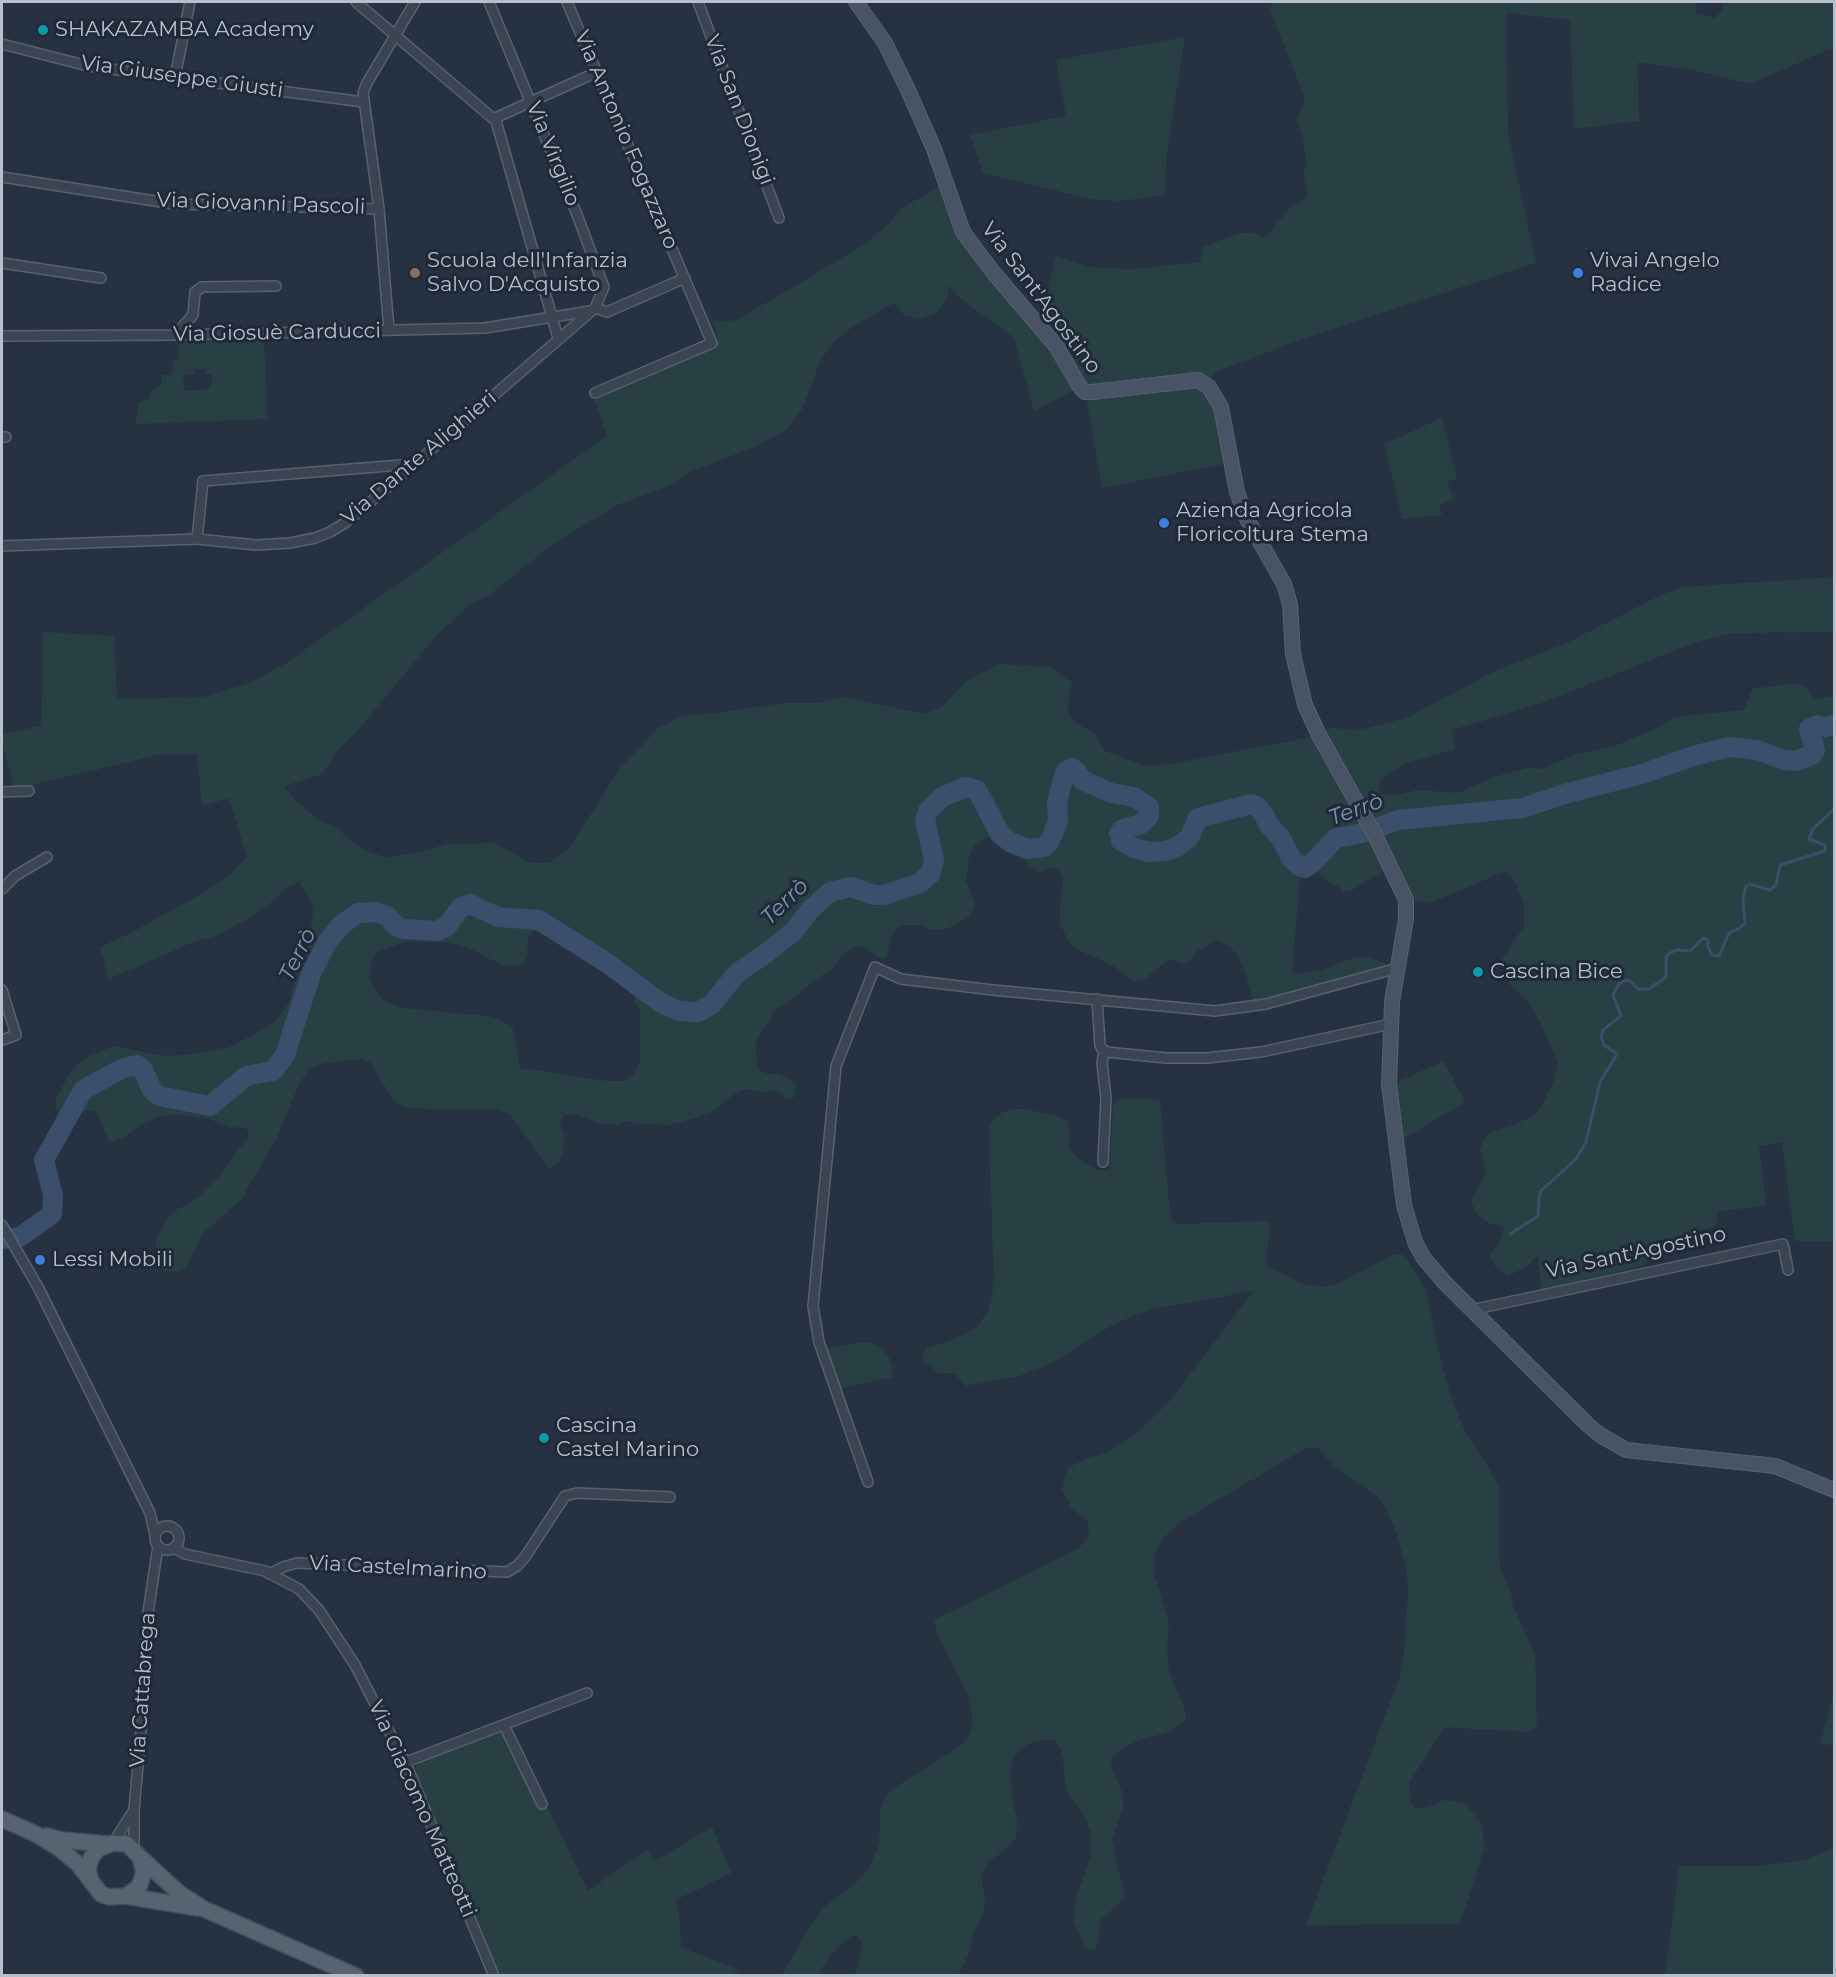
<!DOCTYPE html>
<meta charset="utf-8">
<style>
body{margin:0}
#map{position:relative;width:1836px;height:1977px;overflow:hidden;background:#263242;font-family:Montserrat,sans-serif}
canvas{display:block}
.frame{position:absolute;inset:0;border:3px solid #b7bfcc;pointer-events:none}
</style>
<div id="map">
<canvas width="1836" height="1977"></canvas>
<div class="frame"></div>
</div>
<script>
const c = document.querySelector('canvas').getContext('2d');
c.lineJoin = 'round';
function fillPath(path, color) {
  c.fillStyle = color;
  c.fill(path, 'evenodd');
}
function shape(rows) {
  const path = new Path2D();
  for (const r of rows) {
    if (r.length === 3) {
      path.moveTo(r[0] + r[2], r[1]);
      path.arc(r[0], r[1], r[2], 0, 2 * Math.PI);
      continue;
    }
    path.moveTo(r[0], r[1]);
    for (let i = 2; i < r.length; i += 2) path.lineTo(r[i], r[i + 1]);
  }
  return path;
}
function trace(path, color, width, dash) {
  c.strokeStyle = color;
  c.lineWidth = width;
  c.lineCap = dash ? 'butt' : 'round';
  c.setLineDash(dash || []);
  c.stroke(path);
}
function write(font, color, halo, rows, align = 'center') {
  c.font = font + ' Montserrat,sans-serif';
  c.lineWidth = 6;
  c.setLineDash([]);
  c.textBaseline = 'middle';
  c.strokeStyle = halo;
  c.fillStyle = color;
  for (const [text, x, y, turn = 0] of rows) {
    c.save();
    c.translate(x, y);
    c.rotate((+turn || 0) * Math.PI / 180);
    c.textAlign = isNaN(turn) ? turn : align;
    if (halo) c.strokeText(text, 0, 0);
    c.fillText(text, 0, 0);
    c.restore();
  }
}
fillPath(shape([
 [1273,2,1696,2,1696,13,1715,18,1722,11,1723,2,1834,2,1834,49,1827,50,1750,84,1693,70,1638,62,1639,121,1574,129,1570,20,1506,13,1508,133,1536,263,1299,340,1216,372,1209,380,1089,386,1060,343,1041,320,1056,256,1089,267,1132,269,1201,262,1202,247,1240,233,1254,233,1263,237,1268,234,1290,208,1307,196,1304,174,1306,162,1302,134,1296,119,1303,107,1304,96,1270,10],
 [1185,37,1167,153,1165,195,1120,201,1091,199,983,173,970,135,1066,116,1056,60],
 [942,185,951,214,1051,349,1076,389,1034,411,1014,338,961,299,948,285,948,294,943,304,935,314,919,319,904,315,894,303,851,328,834,342,821,359,802,409,787,429,755,447,689,472,668,486,617,505,553,544,489,595,470,605,437,635,360,728,339,749,322,774,284,786,298,803,318,819,334,827,366,851,388,858,428,850,446,844,495,843,531,863,548,863,566,852,604,794,618,770,658,728,684,715,719,713,783,703,818,703,843,697,926,714,944,705,967,681,999,664,1051,667,1072,683,1067,709,1075,723,1095,733,1105,751,1146,766,1171,764,1311,737,1358,816,1384,870,1351,891,1343,892,1339,886,1329,883,1315,871,1307,871,1300,874,1292,975,1322,970,1353,958,1370,957,1386,964,1384,978,1253,1001,1245,971,1237,955,1230,947,1217,940,1197,951,1191,960,1182,964,1171,959,1162,964,1148,977,1139,981,1132,980,1112,965,1076,949,1068,940,1060,924,1060,902,1063,889,1063,876,1058,870,1054,867,1038,873,1023,860,1011,854,987,837,976,843,969,856,966,881,975,904,972,912,966,919,943,930,931,929,920,925,904,925,897,928,891,938,887,956,882,959,862,946,853,948,844,954,834,968,819,977,793,998,773,1012,770,1021,761,1031,756,1045,757,1065,760,1071,768,1074,780,1074,789,1079,796,1086,793,1099,786,1098,779,1092,771,1090,766,1093,744,1089,734,1094,715,1110,699,1117,669,1125,638,1124,628,1121,618,1125,598,1123,576,1114,564,1115,560,1123,564,1134,563,1150,558,1164,548,1168,510,1114,497,1109,464,1110,406,1108,394,1101,370,1062,361,1059,324,1063,310,1069,300,1082,278,1135,241,1200,202,1234,186,1268,177,1272,162,1270,155,1257,156,1240,164,1224,172,1213,200,1196,221,1175,236,1152,248,1138,248,1130,244,1128,230,1127,206,1118,180,1115,160,1116,143,1123,123,1138,110,1143,95,1110,84,1111,74,1117,62,1119,55,1107,56,1098,69,1075,75,1067,87,1057,113,1046,163,1056,184,1055,230,1047,264,1029,276,1020,289,1003,298,968,308,942,314,907,299,882,286,888,266,907,251,917,216,936,196,941,109,979,100,947,127,935,199,895,228,876,247,857,229,798,202,806,197,754,157,755,15,789,2,744,2,734,41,726,43,632,114,636,117,699,203,697,247,684,285,664,607,436,595,400,715,347,718,343,718,338,712,320,723,322,736,320,777,297,863,245,885,227,901,209],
 [538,928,619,978,632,993,640,1012,640,1061,634,1074,627,1081,607,1081,520,1068,513,1028,501,1020,486,1016,402,1008,383,1000,374,988,369,977,371,963,377,952,403,942,448,942,473,950,500,964,515,966,523,964,527,956,528,936],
 [264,340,267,419,135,424,139,403,148,399,151,392,161,385,162,375,172,375,173,360,179,359,178,342],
 [205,369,206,374,212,374,212,384,209,385,209,389,184,391,183,375,194,374,194,370],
 [1196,386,1205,391,1213,404,1227,463,1102,488,1086,396],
 [1442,418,1457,478,1447,482,1454,499,1439,505,1442,515,1402,519,1384,444],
 [1834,577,1834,632,1734,633,1699,641,1542,703,1452,730,1455,749,1407,763,1388,773,1379,783,1380,795,1398,795,1417,790,1458,793,1494,777,1528,768,1542,769,1574,755,1614,746,1655,729,1675,717,1744,710,1753,688,1769,687,1791,683,1805,686,1814,699,1834,696,1834,1242,1795,1241,1782,1142,1759,1146,1766,1205,1718,1212,1716,1226,1687,1234,1657,1253,1641,1266,1541,1290,1538,1255,1526,1267,1508,1276,1493,1264,1490,1254,1499,1244,1504,1227,1489,1223,1475,1212,1471,1200,1486,1173,1480,1149,1487,1134,1519,1123,1537,1113,1552,1086,1558,1063,1543,1028,1530,1003,1511,986,1500,962,1524,926,1524,903,1514,880,1504,871,1460,891,1427,903,1409,900,1324,731,1331,727,1346,730,1363,729,1406,718,1497,670,1569,642,1661,595,1683,587],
 [1444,1061,1465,1102,1403,1139,1395,1083],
 [1123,1098,1156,1099,1160,1101,1170,1215,1173,1222,1179,1224,1263,1221,1268,1222,1270,1229,1266,1258,1269,1267,1302,1284,1324,1287,1339,1283,1394,1254,1403,1255,1407,1259,1426,1290,1442,1366,1454,1406,1468,1437,1483,1458,1499,1487,1499,1555,1501,1570,1511,1593,1513,1607,1535,1653,1537,1725,1534,1729,1527,1732,1445,1727,1409,1783,1410,1799,1414,1807,1423,1809,1444,1800,1465,1803,1481,1823,1485,1846,1466,1906,1458,1924,1306,1925,1399,1679,1404,1655,1408,1590,1406,1567,1396,1532,1382,1500,1334,1466,1319,1449,1314,1447,1306,1448,1180,1522,1163,1538,1155,1553,1153,1570,1169,1622,1167,1648,1169,1671,1185,1710,1186,1720,1165,1733,1136,1741,1119,1751,1112,1758,1111,1766,1122,1792,1124,1804,1112,1840,1125,1897,1101,1920,1096,1950,1089,1950,1085,1947,1074,1922,1075,1901,1091,1855,1090,1831,1086,1819,1066,1791,1063,1759,1060,1749,1056,1741,1048,1739,1033,1742,1023,1747,1014,1757,1010,1772,1013,1802,1017,1819,1016,1838,1004,1851,990,1860,981,1874,985,1901,983,1915,974,1932,969,1954,958,1975,855,1975,862,1948,858,1935,852,1936,844,1942,833,1952,817,1975,782,1975,813,1921,825,1906,854,1885,869,1869,879,1843,880,1813,883,1802,890,1792,909,1778,952,1752,965,1741,970,1734,973,1722,969,1697,937,1633,934,1620,1079,1548,1087,1539,1089,1533,1087,1520,1071,1508,1062,1489,1067,1469,1085,1459,1110,1451,1142,1428,1168,1403,1253,1291,1149,1310,1135,1315,1114,1324,1054,1362,1019,1376,965,1386,955,1373,938,1373,922,1358,926,1348,950,1341,976,1328,988,1311,994,1285,989,1130,992,1120,1002,1113,1013,1109,1025,1109,1061,1117,1067,1122,1069,1130,1070,1149,1081,1161,1097,1170,1110,1170,1113,1106,1116,1101],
 [861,1342,869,1343,879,1347,888,1355,892,1366,893,1377,838,1389,824,1349],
 [1834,1692,1834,1745,1820,1744],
 [509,1728,588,1891,647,1849,655,1861,712,1827,731,1873,676,1900,680,1922,681,1947,739,1970,729,1976,498,1975,480,1925,416,1772,416,1766,420,1762],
 [1834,1848,1834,1975,1665,1975,1679,1866,1759,1866,1804,1860]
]), '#284043');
trace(shape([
 [1510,1234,1538,1216,1539,1198,1541,1191,1576,1159,1586,1142,1600,1082,1617,1054,1604,1045,1601,1037,1603,1030,1621,1016,1613,995,1618,985,1626,980,1630,981,1638,989,1649,989,1666,977,1666,957,1670,953,1676,950,1690,951,1703,938,1708,940,1708,947,1712,955,1719,956,1729,933,1740,928,1745,923,1743,899,1746,886,1750,884,1770,890,1776,885,1780,865,1825,851,1825,845,1809,839,1813,829,1834,809]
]), '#3b4e6b', 3);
trace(shape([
 [2,1239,20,1237,52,1214,53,1195,44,1160,83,1090,123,1068,137,1065,142,1068,152,1090,159,1096,210,1106,246,1076,273,1071,285,1055,311,974,328,941,341,925,358,913,376,912,387,916,397,927,404,929,437,931,447,926,460,908,470,904,498,917,539,920,607,963,661,1003,679,1011,698,1012,712,1004,737,973,765,954,793,932,810,910,830,892,851,887,874,895,884,895,920,883,931,873,934,859,925,821,928,811,942,797,965,787,977,790,1000,834,1010,842,1028,849,1044,847,1050,841,1058,821,1057,803,1061,786,1066,771,1072,768,1076,771,1082,780,1111,793,1134,797,1149,807,1149,816,1141,824,1123,829,1119,833,1121,841,1134,848,1149,852,1166,851,1177,847,1189,838,1198,818,1251,804,1257,806,1264,815,1269,825,1280,837,1291,858,1299,866,1305,868,1312,863,1336,838,1363,833,1398,820,1522,808,1568,793,1642,774,1693,756,1729,747,1757,750,1783,760,1795,761,1812,755,1815,750,1809,729,1817,725,1826,727,1834,725]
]), '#3b4e6b', 20);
const street = shape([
 [356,2,496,121,558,338],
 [567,2,712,343,595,393],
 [698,2,779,218],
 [2,44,88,66,364,102],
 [175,77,190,2],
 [495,118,597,72],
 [2,177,174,204,379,209],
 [2,263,101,278],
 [595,308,607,312,685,278],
 [389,330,379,209,363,93,367,83,415,2],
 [175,335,193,315,195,292,202,287,276,286],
 [2,336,175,335,485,328,590,311],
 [2,437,6,437],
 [197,539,203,481,413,464],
 [2,546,197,539,256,545,290,543,315,538,330,532,345,523,374,499,595,308,604,287,576,212,489,2],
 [2,792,29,791],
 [2,889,15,876,47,857],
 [2,990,16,1035,2,1040],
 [1097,999,1100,1045,1102,1049,1107,1052,1166,1058,1207,1058,1261,1052,1391,1024],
 [1103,1162,1106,1098,1102,1063,1103,1056,1107,1052],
 [2,1225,38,1287,150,1513,155,1535],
 [1471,1310,1783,1244,1788,1270],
 [868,1482,819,1342,813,1306,836,1066,875,967,901,979,993,990,1215,1011,1266,1004,1398,968],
 [167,1538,12],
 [173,1548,185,1554,265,1571,299,1589,319,1610,355,1665,407,1766,494,1976],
 [269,1574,283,1567,297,1563,507,1572,517,1566,525,1557,565,1496,577,1493,670,1497],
 [504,1725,542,1804],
 [406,1762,587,1693],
 [113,1843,134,1810],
 [134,1849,134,1810,144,1698,148,1613,158,1546]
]);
const secondary = shape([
 [856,2,885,43,908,90,934,149,963,232,993,272,1056,346,1080,387,1085,392,1092,392,1198,380,1209,387,1221,407,1237,492,1247,519,1284,584,1290,604,1293,654,1305,705,1319,735,1376,837,1406,900,1406,919,1392,1002,1389,1084,1404,1205,1415,1242,1423,1257,1445,1283,1587,1424,1600,1435,1626,1450,1775,1466,1834,1490]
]);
const primary = shape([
 [2,1819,36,1834,60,1849,78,1864,101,1894,109,1897,126,1896,198,1908],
 [47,1836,62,1840,107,1844],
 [140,1857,179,1893,204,1909,356,1976],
 [91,1881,88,1870,91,1858,98,1849,113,1843,127,1844,140,1857,144,1872,139,1887,126,1896]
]);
trace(street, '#58626f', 12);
trace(secondary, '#58626f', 16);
trace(primary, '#444d5b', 18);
trace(street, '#3a4452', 9);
trace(secondary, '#485365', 14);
trace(primary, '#586372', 15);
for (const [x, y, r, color] of [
 [43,30,6,"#0f9aa8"],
 [415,273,6,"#8d6e63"],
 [1578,273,6,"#3f7fe0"],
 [1164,523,6,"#3f7fe0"],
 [1478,972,6,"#0f9aa8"],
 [40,1260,6,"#3f7fe0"],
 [544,1438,6,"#0f9aa8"]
]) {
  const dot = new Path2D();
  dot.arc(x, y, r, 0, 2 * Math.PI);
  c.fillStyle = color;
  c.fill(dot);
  trace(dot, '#1f2937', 2);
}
write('21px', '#b7bfcc', '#1f2937', [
 ["SHAKAZAMBA Academy",55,30],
 ["Scuola dell'Infanzia",427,261],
 ["Salvo D'Acquisto",427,285],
 ["Vivai Angelo",1590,261],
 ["Radice",1590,285],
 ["Azienda Agricola",1176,511],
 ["Floricoltura Stema",1176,535],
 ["Cascina Bice",1490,972],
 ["Lessi Mobili",52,1260],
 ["Cascina",556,1426],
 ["Castel Marino",556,1450]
], 'left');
write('21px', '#b7bfcc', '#1f2937', [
 ["Via Giuseppe Giusti",182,77,8],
 ["Via San Dionigi",739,110,69],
 ["Via Antonio Fogazzaro",626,140,67],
 ["Via Virgilio",553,154,68],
 ["Via Giovanni Pascoli",261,204,2],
 ["Via Sant'Agostino",1041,298,53],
 ["Via Giosuè Carducci",277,333,-1],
 ["Via Dante Alighieri",419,458,-40],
 ["Via Sant'Agostino",1636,1253,-12],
 ["Via Castelmarino",398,1568,3],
 ["Via Cattabrega",143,1690,-86],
 ["Via Giacomo Matteotti",422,1809,66]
]);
write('italic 22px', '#7e94b3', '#1f2937', [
 ["Terrò",1356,810,-20],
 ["Terrò",785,902,-44],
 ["Terrò",298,955,-64]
]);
</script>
